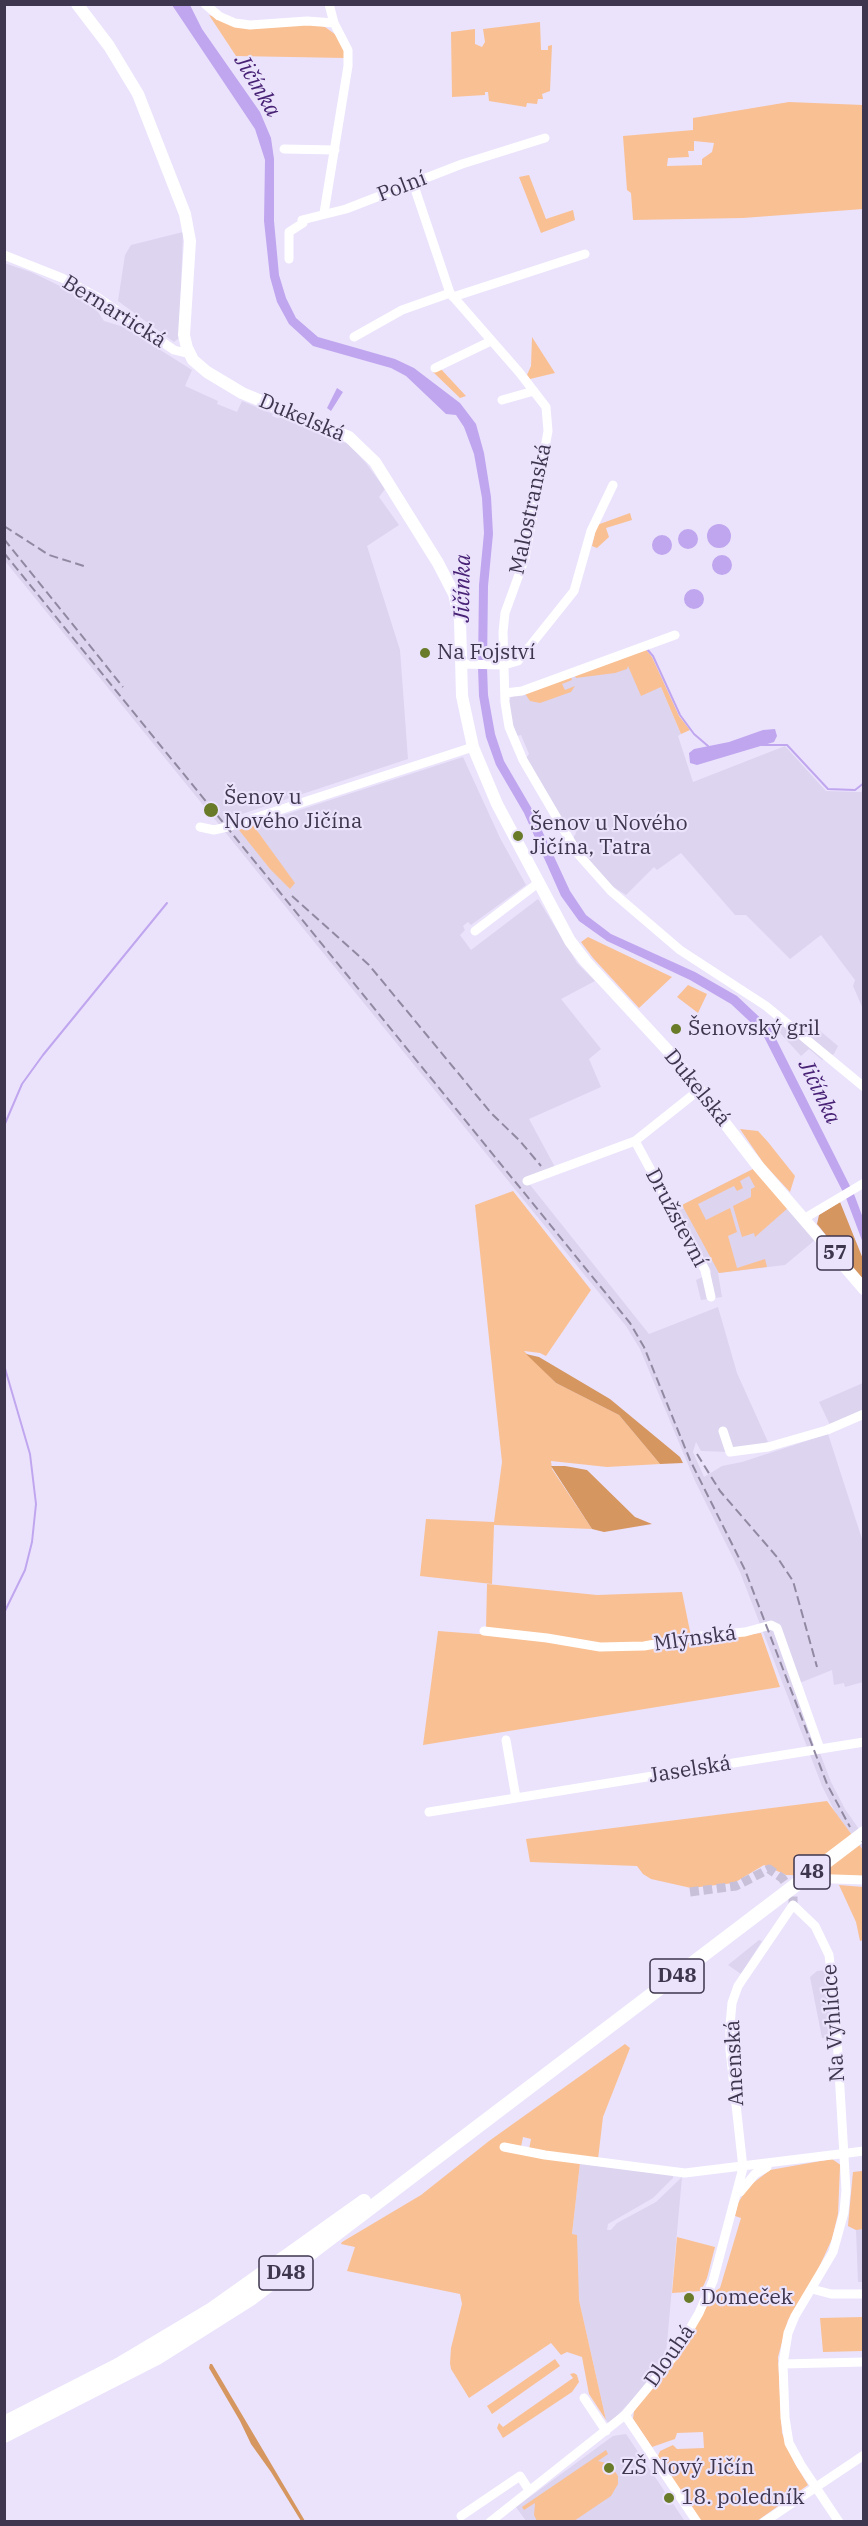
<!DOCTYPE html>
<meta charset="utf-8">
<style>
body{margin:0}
#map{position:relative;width:868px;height:2526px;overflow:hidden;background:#ebe3fc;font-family:"IBM Plex Serif",serif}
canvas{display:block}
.frame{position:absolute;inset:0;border:6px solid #3e354e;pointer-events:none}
</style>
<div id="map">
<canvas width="868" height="2526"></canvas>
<div class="frame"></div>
</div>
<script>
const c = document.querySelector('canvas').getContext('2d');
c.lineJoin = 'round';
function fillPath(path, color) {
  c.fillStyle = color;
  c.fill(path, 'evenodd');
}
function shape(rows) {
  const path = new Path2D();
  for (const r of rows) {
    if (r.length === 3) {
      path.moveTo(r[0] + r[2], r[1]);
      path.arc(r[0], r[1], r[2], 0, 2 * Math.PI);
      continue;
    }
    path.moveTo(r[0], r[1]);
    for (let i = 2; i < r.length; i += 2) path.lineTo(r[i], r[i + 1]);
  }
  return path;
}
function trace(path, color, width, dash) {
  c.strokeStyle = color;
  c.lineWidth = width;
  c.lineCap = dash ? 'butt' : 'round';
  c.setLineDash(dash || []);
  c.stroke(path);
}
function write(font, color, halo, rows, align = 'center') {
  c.font = font + ' "IBM Plex Serif",serif';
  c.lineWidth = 4.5;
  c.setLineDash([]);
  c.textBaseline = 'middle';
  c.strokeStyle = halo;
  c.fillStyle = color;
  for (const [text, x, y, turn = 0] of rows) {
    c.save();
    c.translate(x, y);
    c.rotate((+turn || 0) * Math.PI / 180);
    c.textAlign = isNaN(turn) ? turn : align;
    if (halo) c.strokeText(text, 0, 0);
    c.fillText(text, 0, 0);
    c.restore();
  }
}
fillPath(shape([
 [183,232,179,338,174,342,118,301,125,255,131,245],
 [4,263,31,272,91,301,104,321,124,327,192,370,185,386,218,401,217,404,237,412,242,401,273,414,272,416,277,418,279,417,300,424,348,444,366,463,385,489,379,497,399,525,367,546,400,650,408,759,239,815,228,813,270,869,294,883,253,825,463,757,500,838,526,885,471,925,468,922,463,926,465,930,460,935,471,950,538,899,577,963,595,981,561,999,601,1049,589,1059,601,1087,529,1119,555,1167,527,1181,649,1334,718,1307,737,1373,768,1442,730,1452,701,1451,696,1442,693,1452,704,1477,722,1466,742,1462,828,1434,863,1542,863,1682,845,1687,844,1683,834,1685,832,1670,797,1684,770,1622,831,1782,845,1809,863,1835,863,1850,836,1814,822,1786,740,1572,695,1481,640,1349,626,1326,5,561],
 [612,660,627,664,661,687,681,734,678,736,693,782,785,746,826,791,861,792,863,790,863,1009,853,986,855,980,821,935,790,959,746,915,735,915,681,853,657,870,654,867,626,895,609,884,582,851,573,838,576,833,574,829,565,826,526,758,529,754,521,735,517,736,511,720,508,702,511,697],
 [780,1024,809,1030,813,1025,838,1046,834,1054,822,1060,809,1049,801,1056,781,1034,777,1027],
 [753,1169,815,1240,785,1265,718,1273,722,1297,701,1300,696,1280,711,1273,711,1271,678,1211,684,1208,682,1205],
 [863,1383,863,1410,830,1425,819,1402],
 [759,1940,762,1941,741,1974,728,1965],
 [828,1970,833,2037,822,2038,810,1977,817,1971],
 [580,2163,673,2175,673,2178,653,2198,608,2224,607,2230,611,2230,617,2223,656,2202,682,2177,666,2354,663,2364,649,2382,609,2424,606,2420,579,2300,572,2234],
 [863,2171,863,2282,858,2282,856,2230,848,2226,853,2172],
 [626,2434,684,2520,526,2521,516,2507,613,2436]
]), '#ddd4f0');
fillPath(shape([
 [209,15,234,24,315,24,325,27,339,37,343,43,345,58,236,56],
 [540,22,541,50,548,50,548,46,552,45,550,91,542,94,543,99,538,99,537,104,527,103,526,107,489,101,488,92,485,92,485,95,452,97,451,32,475,29,475,44,482,47,485,42,483,29],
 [789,102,863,105,863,209,743,218,633,220,631,193,627,190,623,136,693,130,693,118],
 [694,141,714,143,712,152,702,159,702,165,667,166,668,158,689,157,688,151,694,151],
 [529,175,546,219,573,210,575,220,541,233,519,177],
 [532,337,555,373,530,379,527,375,531,366],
 [440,368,466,396,460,398,433,372],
 [630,513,632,520,606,528,609,537,597,548,592,546,597,525],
 [645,648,652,657,679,716,690,730,681,734,661,687,641,696,628,666,627,669,615,673,576,678,575,676,571,677,572,680,562,684,565,690,575,686,571,692,540,703,530,701,524,692],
 [253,825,295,883,290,889,270,869,239,830],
 [588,937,672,977,639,1008,593,958,581,942],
 [688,985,707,994,698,1013,677,997],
 [740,1129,758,1131,768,1142,795,1176,790,1192,764,1164],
 [753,1169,788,1208,755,1237,754,1233,742,1237,733,1206,751,1197,751,1189,755,1187,749,1176,740,1181,743,1188,737,1191,734,1186,698,1204,706,1220,730,1208,737,1232,728,1236,737,1268,765,1259,767,1267,719,1273,682,1205],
 [513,1191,591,1290,546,1356,540,1353,524,1351,556,1383,619,1415,660,1464,607,1467,551,1461,552,1469,592,1529,494,1525,492,1584,420,1576,426,1519,494,1522,502,1462,475,1205],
 [487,1584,597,1595,682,1592,692,1641,761,1633,780,1687,423,1745,438,1631,491,1635,486,1629],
 [827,1801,863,1850,863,1877,786,1875,764,1865,734,1883,691,1888,651,1879,643,1874,637,1866,530,1862,526,1839],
 [839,1885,863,1887,863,1940,860,1941,856,1922],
 [625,2044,630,2048,603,2117,598,2159,529,2149,531,2139,523,2137,521,2147,580,2163,572,2234,577,2235,579,2300,606,2420,589,2394,582,2357,567,2352,561,2355,551,2343,469,2398,451,2369,450,2363,451,2348,462,2304,460,2294,347,2271,355,2247,341,2244,342,2242,421,2195,489,2141],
 [832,2159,842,2166,840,2167,838,2214,832,2239,816,2274,788,2320,778,2357,782,2433,794,2462,808,2485,757,2521,700,2521,658,2456,660,2451,673,2445,677,2449,704,2448,703,2432,677,2433,675,2439,652,2447,633,2419,634,2411,712,2293,720,2288,741,2218,735,2216,738,2203,748,2187,770,2170],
 [863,2171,863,2229,856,2230,848,2226,853,2172],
 [677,2237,715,2247,707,2278,701,2291,672,2293],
 [863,2317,863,2351,823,2352,820,2318],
 [555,2359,560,2366,492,2414,487,2406],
 [574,2373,577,2375,579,2382,572,2392,503,2438,497,2428,499,2423,503,2427,573,2378,570,2374],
 [606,2450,608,2454,598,2461,610,2464,618,2476,618,2484,611,2496,574,2521,537,2521,534,2515,535,2503,524,2510,522,2507]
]), '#f9c093');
fillPath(shape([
 [840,1202,863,1259,863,1281,817,1224,819,1215],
 [526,1354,539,1357,610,1399,680,1457,683,1463,660,1464,619,1415,556,1383],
 [551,1466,565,1466,587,1470,635,1517,652,1524,604,1532,592,1529],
 [210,2364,212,2364,305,2521,301,2521,271,2472,251,2444,240,2421,209,2368]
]), '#d69660');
fillPath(shape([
 [172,5,190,5,202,29,260,112,271,138,274,159,274,221,279,275,286,298,296,318,318,337,395,359,414,368,460,403,476,424,484,453,491,497,493,534,488,586,487,667,488,695,495,734,504,761,532,809,570,891,586,915,611,934,695,972,737,996,770,1027,854,1194,863,1218,863,1243,846,1198,762,1033,731,1004,690,980,607,941,579,921,561,896,524,813,496,765,486,737,479,696,478,667,479,585,484,533,482,498,474,454,464,427,456,415,446,414,406,376,391,368,313,346,289,324,277,302,270,277,264,221,265,160,255,129],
 [337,388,343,392,331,411,327,408],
 [719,536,12],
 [688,539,10],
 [662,545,10],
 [722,565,10],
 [694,599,10],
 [775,729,777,736,774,742,697,765,690,763,689,753,694,749,729,742,763,730]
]), '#c0a6ef');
trace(shape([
 [646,648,653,656,680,715,694,734,708,746],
 [762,745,787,745,828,789,855,790,864,783],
 [4,1126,22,1084,43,1055,167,903],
 [4,1365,30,1454,36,1504,32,1542,25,1570,4,1613]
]), '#c0a6ef', 2);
trace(shape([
 [690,1892,736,1886,769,1869,782,1878,793,1893,793,1905]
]), '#c8c0d9', 9, [9, 4.5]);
trace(shape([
 [205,4,219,16,235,23,250,25,307,21,334,23],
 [284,149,335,150],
 [413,183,450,293,519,372,546,407,548,431,525,558,505,613,503,632,505,702,509,727,523,760,578,854,611,891,680,950,766,1006,864,1087],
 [324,213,348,66,348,50,334,23,329,4],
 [4,255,62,278,97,297,174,350,190,354],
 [289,259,289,232,303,223,302,220,346,209,462,164,545,138],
 [453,297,585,254],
 [354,337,402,310,450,293],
 [435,368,491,341],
 [502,400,534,391],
 [461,664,504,665,518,661,574,591,591,531,613,485],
 [505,693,522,691,675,635],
 [200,827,214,830,227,827,473,747],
 [475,931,538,883],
 [635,1141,705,1270,711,1297],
 [527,1181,635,1141,699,1090],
 [805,1218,864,1183],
 [723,1431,730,1452,768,1447,827,1430,864,1414],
 [484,1631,547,1638,600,1647,644,1646,701,1636,745,1632,771,1625,777,1628,820,1749],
 [506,1740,516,1798],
 [429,1812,864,1742],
 [805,1878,864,1880],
 [504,2147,545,2155,685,2173,864,2151],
 [740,2192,755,2174,767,2167],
 [812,2289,831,2294,864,2294],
 [783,2364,864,2362],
 [584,2398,606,2431],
 [625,2415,697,2522],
 [461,2516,520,2476,529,2490],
 [490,2522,625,2415,674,2356,699,2313,713,2281,743,2168,730,2050,730,2025,732,2003,738,1986,793,1905,815,1926,829,1955,835,2004,846,2190,844,2212,833,2252,795,2316,788,2333,783,2364,785,2418,789,2443,801,2465,839,2522],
 [764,2522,864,2455]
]), '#fff', 9);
trace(shape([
 [77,4,109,46,138,94,185,214,190,241,184,335,187,348,193,360,207,372,242,393,349,437,375,462,438,563,454,594,460,620,462,696,473,747,497,804,570,941,586,962,672,1055,758,1166,864,1289]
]), '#fff', 12);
trace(shape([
 [4,2423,118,2365,212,2309,364,2201],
 [4,2436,157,2358,252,2298,864,1833]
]), '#fff', 14);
trace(shape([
 [4,526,49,555,87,567],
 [4,539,123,687],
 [4,553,630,1323,644,1347,690,1460,745,1570,827,1784,850,1827],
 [292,896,369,965,491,1113,520,1141,541,1166],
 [697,1454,720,1491,777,1557,793,1581,817,1667],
 [862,1841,864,1843]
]), '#9188a1', 2, [9, 4.5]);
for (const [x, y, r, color] of [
 [425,653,6,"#697a29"],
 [211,810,8,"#697a29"],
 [518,836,6,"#697a29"],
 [676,1029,6,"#697a29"],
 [689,2298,6,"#697a29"],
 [609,2468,6,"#697a29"],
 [669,2498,6,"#697a29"]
]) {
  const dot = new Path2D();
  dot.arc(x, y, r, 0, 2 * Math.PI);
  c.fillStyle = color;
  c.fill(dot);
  trace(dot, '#ebe3fc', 2);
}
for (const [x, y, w] of [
 [835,1253,36],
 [812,1872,36],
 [677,1976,54],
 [286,2273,54]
]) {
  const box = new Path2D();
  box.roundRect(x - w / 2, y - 17, w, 34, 4.5);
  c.fillStyle = '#ebe3fc';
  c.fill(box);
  trace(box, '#3e354e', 1.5);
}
write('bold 20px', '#3e354e', null, [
 ["57",835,1253],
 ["48",812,1872],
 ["D48",677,1976],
 ["D48",286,2273]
]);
write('21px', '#3e354e', '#ebe3fc', [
 ["Polní",402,187,-21],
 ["Bernartická",114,312,32],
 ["Dukelská",302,418,23],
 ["Malostranská",531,509,-78],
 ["Dukelská",697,1088,51],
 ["Družstevní",676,1218,62],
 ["Mlýnská",695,1639,-8],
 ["Jaselská",690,1770,-9],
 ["Na Vyhlídce",834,2023,-94],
 ["Anenská",735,2063,-93],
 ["Dlouhá",670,2356,-55]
]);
write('21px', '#3e354e', '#ebe3fc', [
 ["Na Fojství",437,653],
 ["Šenov u",224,798],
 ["Nového Jičína",224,822],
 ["Šenov u Nového",530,824],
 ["Jičína, Tatra",530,848],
 ["Šenovský gril",688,1029],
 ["Domeček",701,2298],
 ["ZŠ Nový Jičín",621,2468],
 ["18. poledník",681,2498]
], 'left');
write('italic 22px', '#482275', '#ebe3fc', [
 ["Jičínka",257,86,59],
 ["Jičínka",463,588,-89],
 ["Jičínka",819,1092,64]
]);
</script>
